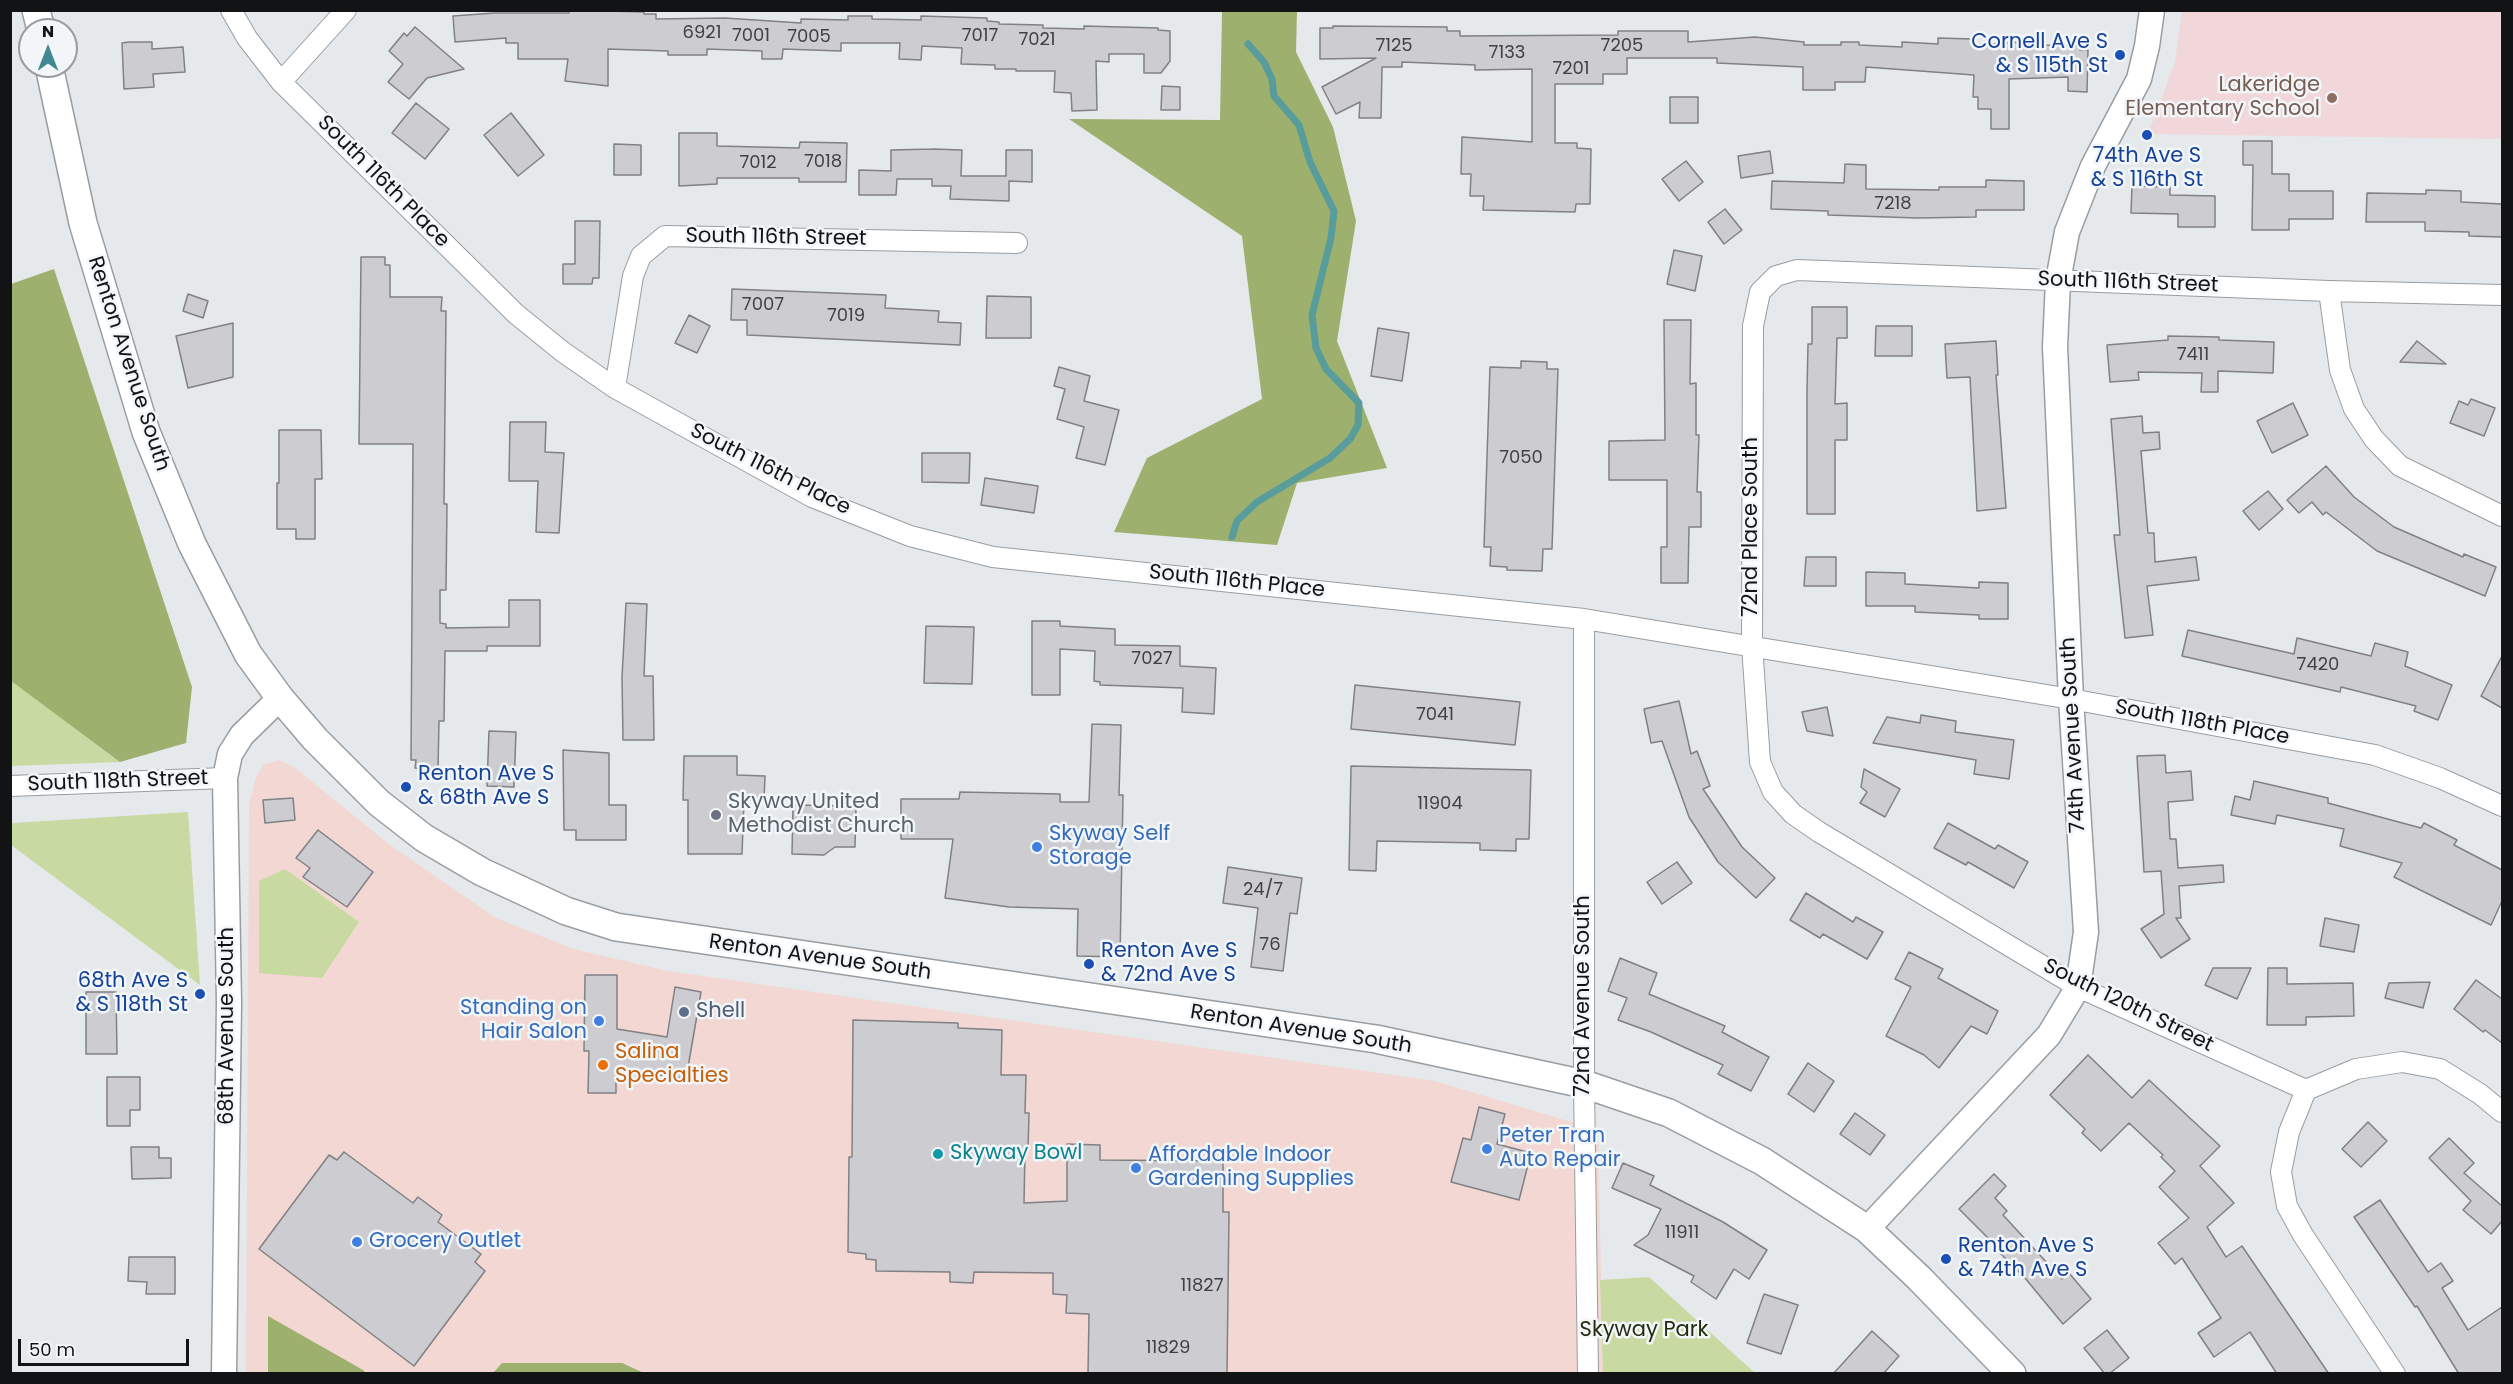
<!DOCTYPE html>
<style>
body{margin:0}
#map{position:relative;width:2513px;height:1384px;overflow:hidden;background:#e5e9ec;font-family:Poppins,sans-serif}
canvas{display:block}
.frame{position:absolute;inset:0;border:12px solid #111314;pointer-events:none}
.north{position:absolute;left:18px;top:18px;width:60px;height:60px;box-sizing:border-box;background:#f2f6f9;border:2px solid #989b9d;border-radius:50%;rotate:0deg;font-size:16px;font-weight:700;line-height:24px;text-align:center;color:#111314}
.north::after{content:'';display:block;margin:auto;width:21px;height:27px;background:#418892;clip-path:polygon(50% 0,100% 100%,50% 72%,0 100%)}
.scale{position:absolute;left:18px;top:1339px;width:171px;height:27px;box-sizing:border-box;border:3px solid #111314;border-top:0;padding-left:8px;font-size:18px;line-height:21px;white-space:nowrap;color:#111314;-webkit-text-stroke:4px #f2f6f9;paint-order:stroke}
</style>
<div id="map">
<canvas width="2513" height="1384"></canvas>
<div class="frame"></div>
<div class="north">N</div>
<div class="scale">50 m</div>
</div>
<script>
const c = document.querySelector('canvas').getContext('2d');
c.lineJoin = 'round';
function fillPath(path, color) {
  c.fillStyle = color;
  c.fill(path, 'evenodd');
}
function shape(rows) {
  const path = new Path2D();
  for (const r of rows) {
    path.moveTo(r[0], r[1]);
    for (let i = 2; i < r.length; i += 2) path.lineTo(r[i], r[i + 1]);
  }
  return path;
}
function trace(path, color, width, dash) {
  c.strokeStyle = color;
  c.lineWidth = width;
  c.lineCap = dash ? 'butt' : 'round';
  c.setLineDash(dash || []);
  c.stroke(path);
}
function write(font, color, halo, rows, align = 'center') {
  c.font = font + ' Poppins,sans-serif';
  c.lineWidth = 5;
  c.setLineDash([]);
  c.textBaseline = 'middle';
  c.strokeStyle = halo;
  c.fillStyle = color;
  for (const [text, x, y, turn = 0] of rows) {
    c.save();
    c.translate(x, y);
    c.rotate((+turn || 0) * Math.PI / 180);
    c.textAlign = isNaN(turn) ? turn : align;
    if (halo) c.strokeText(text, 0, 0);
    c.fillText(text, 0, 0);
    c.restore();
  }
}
fillPath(shape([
 [279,760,294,767,390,845,496,918,573,949,668,971,1435,1081,1598,1130,1603,1373,246,1374,249,805,255,780,263,765]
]), '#f2d7d3');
fillPath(shape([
 [2182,11,2502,11,2502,139,2148,134,2175,62]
]), '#f1d7da');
fillPath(shape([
 [11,681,120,762,11,766],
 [188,812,200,985,11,845,11,824,14,823],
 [285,869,359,922,322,978,259,973,259,881],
 [1649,1277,1755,1373,1603,1373,1600,1280]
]), '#c8d9a1');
fillPath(shape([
 [1222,11,1297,11,1296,52,1333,127,1356,221,1337,341,1387,468,1297,483,1277,545,1114,532,1147,458,1262,399,1242,236,1069,119,1220,120],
 [54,269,192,687,186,743,120,762,11,681,11,284],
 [268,1316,363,1370,366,1373,268,1373],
 [502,1363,622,1363,644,1373,493,1373]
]), '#9db06e');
trace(shape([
 [1232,537,1237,521,1257,502,1330,458,1350,439,1358,425,1359,403,1326,369,1316,348,1312,315,1331,238,1334,211,1310,162,1299,125,1274,96,1272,79,1264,62,1248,44]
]), '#589c9c', 7);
const building = shape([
 [569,10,644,12,644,14,656,14,656,19,725,18,801,23,801,19,848,20,848,16,872,16,872,19,921,20,921,16,987,18,987,21,999,22,999,24,1043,25,1043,28,1084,29,1084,26,1158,28,1158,30,1170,31,1170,61,1161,73,1144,73,1144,54,1109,54,1109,62,1096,61,1097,110,1072,111,1071,93,1054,92,1055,71,1016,71,1016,69,995,69,995,65,961,64,962,48,922,46,921,60,899,59,900,43,841,43,841,51,783,49,782,59,762,59,762,51,707,49,707,55,668,55,668,51,608,49,608,86,565,81,568,59,518,59,518,43,506,43,506,38,455,42,453,16,494,13,569,13,569,10],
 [1333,26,1447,27,1447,31,1460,31,1460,36,1618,35,1618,31,1688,31,1688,42,1755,37,1804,42,1804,45,1841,45,1841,42,1859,42,1859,45,1902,47,1902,42,1938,44,1938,38,1972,39,1972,45,2040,41,2040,44,2043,45,2080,46,2080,50,2088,50,2087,92,2068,91,2068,77,2009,79,2009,129,1991,129,1991,109,1978,109,1978,97,1973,97,1974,75,1866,67,1865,82,1835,82,1835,90,1803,90,1803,67,1717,63,1717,58,1627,58,1627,74,1603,74,1603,84,1555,84,1555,143,1577,143,1577,148,1591,149,1590,204,1576,204,1575,212,1483,210,1484,196,1470,196,1471,174,1461,174,1462,137,1532,142,1532,69,1475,70,1475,65,1402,62,1402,67,1382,67,1381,118,1359,118,1360,102,1336,114,1322,87,1376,58,1320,59,1320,28,1333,28,1333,26],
 [415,27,464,69,427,78,409,99,388,82,403,64,389,51,404,33,407,36,415,27],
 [129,42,152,42,152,49,183,47,185,72,153,74,154,87,124,89,122,43,129,42],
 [1162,86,1180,87,1180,110,1161,110,1162,86],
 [1670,97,1698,97,1698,123,1670,123,1670,97],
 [416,103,449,129,425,159,392,133,416,103],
 [511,113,544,155,518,176,484,135,511,113],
 [679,133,717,133,717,146,799,148,800,142,847,143,846,182,799,182,799,178,717,178,717,184,679,186,679,133],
 [2243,141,2272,141,2272,174,2289,174,2289,191,2333,191,2333,219,2289,219,2289,230,2252,230,2253,165,2243,165,2243,141],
 [614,144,641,145,641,175,614,175,614,144],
 [933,149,962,150,961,176,1006,176,1006,150,1032,150,1032,182,1009,181,1009,201,950,199,951,186,932,186,932,179,897,179,896,195,859,195,859,170,891,171,891,150,933,149],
 [1770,151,1773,173,1741,178,1738,156,1770,151],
 [1686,161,1703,182,1679,201,1662,179,1686,161],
 [1845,164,1866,165,1866,189,1939,190,1939,187,1986,187,1986,180,2024,181,2024,210,1976,210,1976,217,1917,218,1828,215,1828,211,1771,209,1772,181,1844,183,1845,164],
 [2132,186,2170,187,2170,195,2215,196,2215,227,2178,227,2178,214,2131,213,2132,186],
 [2426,190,2461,191,2461,202,2502,204,2502,237,2469,236,2469,232,2425,231,2425,222,2366,222,2367,193,2426,194,2426,190],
 [1725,209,1742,230,1724,244,1708,222,1725,209],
 [575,221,600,221,599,278,593,278,592,284,563,284,563,264,575,264,575,221],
 [1674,250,1702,256,1695,291,1667,284,1674,250],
 [361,257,385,257,385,265,390,265,390,297,442,297,441,311,446,311,444,504,447,504,446,590,440,590,440,623,446,624,446,628,509,627,509,600,540,600,540,646,487,646,487,651,445,651,444,721,439,721,438,769,415,768,416,760,411,760,413,444,359,444,361,257],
 [732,289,886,295,885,308,939,311,938,322,961,323,960,345,747,335,747,320,731,320,732,289],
 [188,294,208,301,203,318,183,311,188,294],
 [987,296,1031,297,1031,338,986,338,987,296],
 [1812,307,1847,307,1847,338,1837,338,1835,404,1847,403,1847,440,1835,440,1835,514,1807,514,1807,390,1808,344,1812,344,1812,307],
 [689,315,710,326,697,353,675,343,689,315],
 [1664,320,1691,320,1690,384,1696,383,1696,435,1699,435,1697,492,1701,492,1701,527,1689,527,1688,583,1661,583,1661,547,1667,547,1667,480,1609,480,1609,441,1665,440,1664,320],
 [233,323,233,377,188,388,176,336,233,323],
 [1876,326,1912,326,1912,356,1875,356,1876,326],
 [1378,328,1409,333,1402,381,1371,376,1378,328],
 [2168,336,2219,337,2219,340,2274,342,2273,373,2218,371,2218,392,2201,392,2202,373,2138,372,2139,380,2110,382,2107,345,2168,340,2168,336],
 [1996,341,1998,375,1996,375,2006,508,1977,511,1970,377,1947,378,1945,344,1996,341],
 [2417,341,2446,364,2400,362,2417,341],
 [1521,361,1547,362,1547,369,1558,369,1552,549,1543,549,1542,571,1507,570,1507,567,1490,566,1491,547,1484,547,1490,367,1521,368,1521,361],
 [1059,367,1090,376,1084,401,1119,410,1105,465,1076,458,1084,427,1057,419,1065,389,1054,386,1059,367],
 [2471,399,2495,408,2484,436,2450,423,2459,401,2468,405,2471,399],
 [2293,403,2308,435,2272,453,2257,421,2293,403],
 [2142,416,2143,433,2159,432,2160,449,2141,451,2148,533,2154,533,2155,562,2196,557,2199,580,2147,586,2153,635,2125,638,2114,535,2120,535,2111,419,2142,416],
 [510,422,546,422,545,452,564,453,559,533,536,532,538,481,509,481,510,422],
 [279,430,321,430,322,479,315,479,315,539,296,539,296,529,277,529,277,483,279,483,279,430],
 [922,453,970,453,969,483,922,482,922,453],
 [2326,466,2354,497,2394,527,2463,557,2464,554,2496,567,2485,596,2377,551,2326,512,2323,515,2312,502,2299,513,2287,500,2326,466],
 [985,478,1038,486,1034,513,981,505,985,478],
 [2268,491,2283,509,2259,530,2243,511,2268,491],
 [1806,557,1836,557,1836,586,1804,586,1806,557],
 [1866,572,1905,573,1905,584,1979,588,1979,582,2008,583,2008,619,1979,619,1979,615,1915,612,1915,606,1866,606,1866,572],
 [626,603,647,604,644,676,653,676,654,740,623,740,622,677,626,603],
 [1032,621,1060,621,1060,626,1115,629,1115,645,1180,646,1180,666,1216,668,1214,714,1182,712,1183,688,1100,685,1100,682,1094,681,1095,651,1060,649,1060,695,1032,695,1032,621],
 [926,626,974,627,972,684,924,683,926,626],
 [2188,630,2294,654,2297,638,2371,656,2375,643,2408,652,2405,666,2452,685,2438,720,2414,711,2416,706,2341,687,2340,692,2182,656,2188,630],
 [2502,656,2502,708,2481,696,2502,656],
 [1355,685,1520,702,1515,745,1351,729,1355,685],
 [1679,701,1691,754,1697,751,1710,786,1703,789,1742,847,1775,878,1756,898,1718,862,1689,817,1662,741,1651,743,1644,709,1679,701],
 [1827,707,1833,736,1807,731,1802,712,1827,707],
 [1921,715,1956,721,1955,732,2014,740,2009,779,1974,774,1976,760,1873,743,1887,717,1920,723,1921,715],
 [1092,724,1121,725,1119,795,1123,795,1120,957,1077,956,1078,909,1009,907,945,898,953,839,901,839,901,799,959,799,960,792,1060,794,1060,802,1089,802,1092,724],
 [489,731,516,732,514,787,487,786,489,731],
 [563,750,609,753,609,805,626,805,626,840,576,840,576,830,564,830,563,750],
 [2165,755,2166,773,2191,771,2193,800,2168,802,2170,839,2176,839,2178,868,2223,865,2224,882,2179,886,2181,918,2176,918,2190,939,2161,958,2141,929,2164,914,2161,871,2144,872,2137,756,2165,755],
 [684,756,737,756,737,775,765,776,764,800,744,800,742,854,688,854,688,800,683,800,684,756],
 [1351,766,1531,770,1529,839,1516,839,1516,851,1480,850,1480,843,1377,841,1376,871,1349,870,1351,766],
 [1864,769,1900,789,1885,817,1860,803,1867,792,1861,787,1864,769],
 [2254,781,2328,798,2328,803,2421,828,2424,823,2457,840,2454,845,2502,870,2502,901,2491,925,2394,877,2402,863,2340,846,2344,829,2277,815,2275,824,2231,815,2235,796,2250,800,2254,781],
 [293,798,295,820,265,823,263,800,293,798],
 [793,805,856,806,855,847,835,847,824,855,792,854,793,805],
 [1948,823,1995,849,1998,845,2028,862,2014,888,1968,862,1966,865,1934,848,1948,823],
 [318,830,373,872,347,907,303,877,310,868,296,858,318,830],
 [1677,862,1692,883,1662,904,1647,882,1677,862],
 [1228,867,1302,878,1297,914,1290,913,1283,971,1251,967,1258,908,1223,903,1228,867],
 [1806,893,1853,922,1856,917,1883,932,1867,959,1823,934,1820,938,1790,920,1806,893],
 [2325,918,2359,925,2354,952,2320,946,2325,918],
 [1909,952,1943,969,1938,978,1998,1011,1987,1034,1971,1026,1939,1068,1924,1055,1886,1036,1911,987,1895,979,1909,952],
 [1620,958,1657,973,1649,994,1725,1026,1722,1032,1769,1057,1751,1091,1718,1074,1723,1065,1651,1032,1618,1020,1627,998,1608,991,1620,958],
 [2213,968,2251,968,2237,999,2205,985,2213,968],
 [2268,968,2287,968,2287,984,2353,983,2354,1016,2306,1017,2306,1025,2267,1025,2268,968],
 [585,975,617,975,617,1029,667,1037,675,987,701,992,686,1079,616,1068,616,1093,588,1093,589,1051,584,1051,585,975],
 [2476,980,2502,999,2502,1043,2485,1030,2483,1032,2454,1009,2476,980],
 [2430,982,2423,1008,2385,998,2389,983,2430,982],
 [86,992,116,992,117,1054,86,1054,86,992],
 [853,1020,958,1023,958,1028,1002,1030,1001,1075,1026,1075,1025,1113,1029,1113,1028,1150,1025,1151,1024,1203,1067,1201,1067,1144,1100,1145,1100,1160,1223,1161,1223,1212,1229,1212,1227,1374,1088,1374,1089,1314,1066,1313,1067,1295,1053,1294,1053,1273,974,1272,973,1283,950,1282,950,1272,876,1271,876,1260,866,1259,866,1254,848,1252,849,1157,852,1157,853,1020],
 [2088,1055,2132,1098,2149,1080,2220,1146,2200,1166,2234,1203,2207,1227,2226,1257,2242,1246,2329,1374,2277,1374,2250,1332,2214,1357,2198,1333,2221,1318,2182,1258,2175,1264,2158,1243,2189,1218,2159,1187,2175,1171,2161,1157,2163,1155,2129,1123,2101,1151,2082,1133,2085,1129,2050,1095,2088,1055],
 [1808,1063,1834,1081,1814,1112,1788,1094,1808,1063],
 [107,1077,140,1077,140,1110,130,1110,130,1126,107,1126,107,1077],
 [1479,1107,1505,1114,1497,1144,1531,1153,1519,1200,1451,1182,1463,1138,1471,1140,1479,1107],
 [1855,1113,1885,1135,1870,1155,1840,1134,1855,1113],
 [2368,1122,2387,1141,2361,1167,2342,1149,2368,1122],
 [2449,1138,2474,1163,2464,1173,2502,1206,2502,1221,2491,1234,2463,1210,2471,1201,2429,1158,2449,1138],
 [131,1147,159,1147,159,1158,171,1158,171,1178,132,1179,131,1147],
 [344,1152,413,1203,418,1197,442,1215,438,1222,481,1254,475,1262,485,1271,414,1366,259,1249,329,1155,337,1160,344,1152],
 [1623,1163,1654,1176,1650,1185,1723,1222,1767,1250,1749,1279,1734,1269,1716,1299,1691,1282,1694,1276,1634,1245,1648,1235,1661,1209,1612,1188,1623,1163],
 [1994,1174,2006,1186,1995,1198,2007,1211,2003,1215,2062,1279,2069,1273,2091,1299,2063,1324,2025,1278,1999,1252,2001,1251,1959,1209,1994,1174],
 [2380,1200,2428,1272,2441,1263,2453,1281,2442,1288,2468,1330,2502,1307,2502,1374,2459,1374,2417,1306,2415,1307,2354,1217,2380,1200],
 [129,1257,175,1257,175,1294,146,1294,147,1282,128,1281,129,1257],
 [1764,1294,1798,1305,1781,1354,1747,1343,1764,1294],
 [2107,1330,2129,1358,2109,1374,2105,1374,2084,1348,2107,1330],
 [1872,1331,1899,1356,1883,1374,1833,1374,1872,1331]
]);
fillPath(building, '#cdccd1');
trace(building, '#818084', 1.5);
const minor = shape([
 [231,10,247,38,281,82,516,314,563,352,615,388,812,497,910,536,993,557,1584,619,2071,699,2375,755,2440,778,2502,806],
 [281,82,346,10],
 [2329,291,2340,370,2354,409,2374,439,2400,466,2502,516],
 [2502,295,2329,291,1797,270,1776,276,1760,292,1753,326,1752,645,1760,762,1773,792,1793,814,1819,832,2078,987,2306,1090,2356,1069,2402,1062,2440,1069,2480,1094,2502,1112],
 [615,388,633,276,641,256,665,236,1017,243],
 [1584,619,1584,1084,1588,1374],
 [10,786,225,778],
 [2306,1090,2289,1132,2281,1172,2287,1206,2303,1235,2395,1374]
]);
const tertiary = shape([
 [1867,1229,2049,1035,2078,987,2086,932,2071,699,2055,347,2058,281,2067,232,2093,166,2139,79,2147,46,2152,10],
 [224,1374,229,1003,225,778,230,754,242,735,280,698]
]);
const secondary = shape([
 [36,10,41,30],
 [49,66,83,223,146,432,192,544,248,654,280,698,315,739,379,803,424,838,482,872,566,911,616,927,1376,1039,1584,1084,1669,1113,1762,1161,1867,1229,1919,1278,2012,1374]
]);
trace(minor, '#999da0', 22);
trace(tertiary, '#999da0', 27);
trace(secondary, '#999da0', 30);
trace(minor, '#fff', 20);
trace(tertiary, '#fff', 24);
trace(secondary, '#fff', 27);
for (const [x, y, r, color] of [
 [2120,55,6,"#1a4fb4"],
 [2332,98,6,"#8d6e63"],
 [2147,135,6,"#1a4fb4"],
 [406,787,6,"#1a4fb4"],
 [716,815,6,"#6b7280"],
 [1037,847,6,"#3f7fe0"],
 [1089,964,6,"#1a4fb4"],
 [200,994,6,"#1a4fb4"],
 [684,1012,6,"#5c6f8a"],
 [599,1021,6,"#3f7fe0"],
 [603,1065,6,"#e8710a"],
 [1487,1149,6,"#3f7fe0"],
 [938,1154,6,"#0f9aa8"],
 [1136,1168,6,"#3f7fe0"],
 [357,1242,6,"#3f7fe0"],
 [1946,1259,6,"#1a4fb4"]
]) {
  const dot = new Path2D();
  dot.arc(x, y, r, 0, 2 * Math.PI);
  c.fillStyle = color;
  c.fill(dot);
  trace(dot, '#f2f6f9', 2);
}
write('18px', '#404143', null, [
 ["6921",702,33],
 ["7001",751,36],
 ["7017",980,36],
 ["7005",809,37],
 ["7021",1037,40],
 ["7125",1394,46],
 ["7205",1622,46],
 ["7133",1507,53],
 ["7201",1571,69],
 ["7018",823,162],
 ["7012",758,163],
 ["7218",1893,204],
 ["7007",763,305],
 ["7019",846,316],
 ["7411",2193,355],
 ["7050",1521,458],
 ["7027",1152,659],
 ["7420",2318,665],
 ["7041",1435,715],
 ["11904",1440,804],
 ["24/7",1263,890],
 ["76",1270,945],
 ["11911",1682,1233],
 ["11827",1202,1286],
 ["11829",1168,1348]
]);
write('21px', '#164399', '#f2f6f9', [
 ["Cornell Ave S",2108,43,"right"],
 ["& S 115th St",2108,67,"right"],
 ["74th Ave S",2147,157,"center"],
 ["& S 116th St",2147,181,"center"],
 ["Renton Ave S",418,775],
 ["& 68th Ave S",418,799],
 ["Renton Ave S",1101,952],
 ["& 72nd Ave S",1101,976],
 ["68th Ave S",188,982,"right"],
 ["& S 118th St",188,1006,"right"],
 ["Renton Ave S",1958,1247],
 ["& 74th Ave S",1958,1271]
], 'left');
write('21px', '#785e54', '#f2f6f9', [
 ["Lakeridge",2320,86],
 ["Elementary School",2320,110]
], 'right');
write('21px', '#111314', '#f2f6f9', [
 ["South 116th Place",383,182,45],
 ["South 116th Street",776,238,1],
 ["South 116th Street",2128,283,2],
 ["Renton Avenue South",128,364,72],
 ["South 116th Place",770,470,27],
 ["72nd Place South",1752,527,-90],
 ["South 116th Place",1237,582,6],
 ["South 118th Place",2202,723,10],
 ["74th Avenue South",2074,735,-93],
 ["South 118th Street",118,782,-2],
 ["Renton Avenue South",820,958,8],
 ["72nd Avenue South",1584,996,-90],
 ["South 120th Street",2128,1006,26],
 ["68th Avenue South",228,1026,-90],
 ["Renton Avenue South",1301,1030,9]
]);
write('21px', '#5b616d', '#f2f6f9', [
 ["Skyway United",728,803],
 ["Methodist Church",728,827]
], 'left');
write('21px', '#366cbe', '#f2f6f9', [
 ["Skyway Self",1049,835],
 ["Storage",1049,859],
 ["Standing on",587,1009,"right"],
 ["Hair Salon",587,1033,"right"],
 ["Peter Tran",1499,1137],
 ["Auto Repair",1499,1161],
 ["Affordable Indoor",1148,1156],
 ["Gardening Supplies",1148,1180],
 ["Grocery Outlet",369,1242]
], 'left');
write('21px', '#4e5e75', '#f2f6f9', [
 ["Shell",696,1012]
], 'left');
write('21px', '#c56008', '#f2f6f9', [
 ["Salina",615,1053],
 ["Specialties",615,1077]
], 'left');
write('21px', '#0d838f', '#f2f6f9', [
 ["Skyway Bowl",950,1154]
], 'left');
write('21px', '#252d10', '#f2f6f9', [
 ["Skyway Park",1644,1331]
]);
</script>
